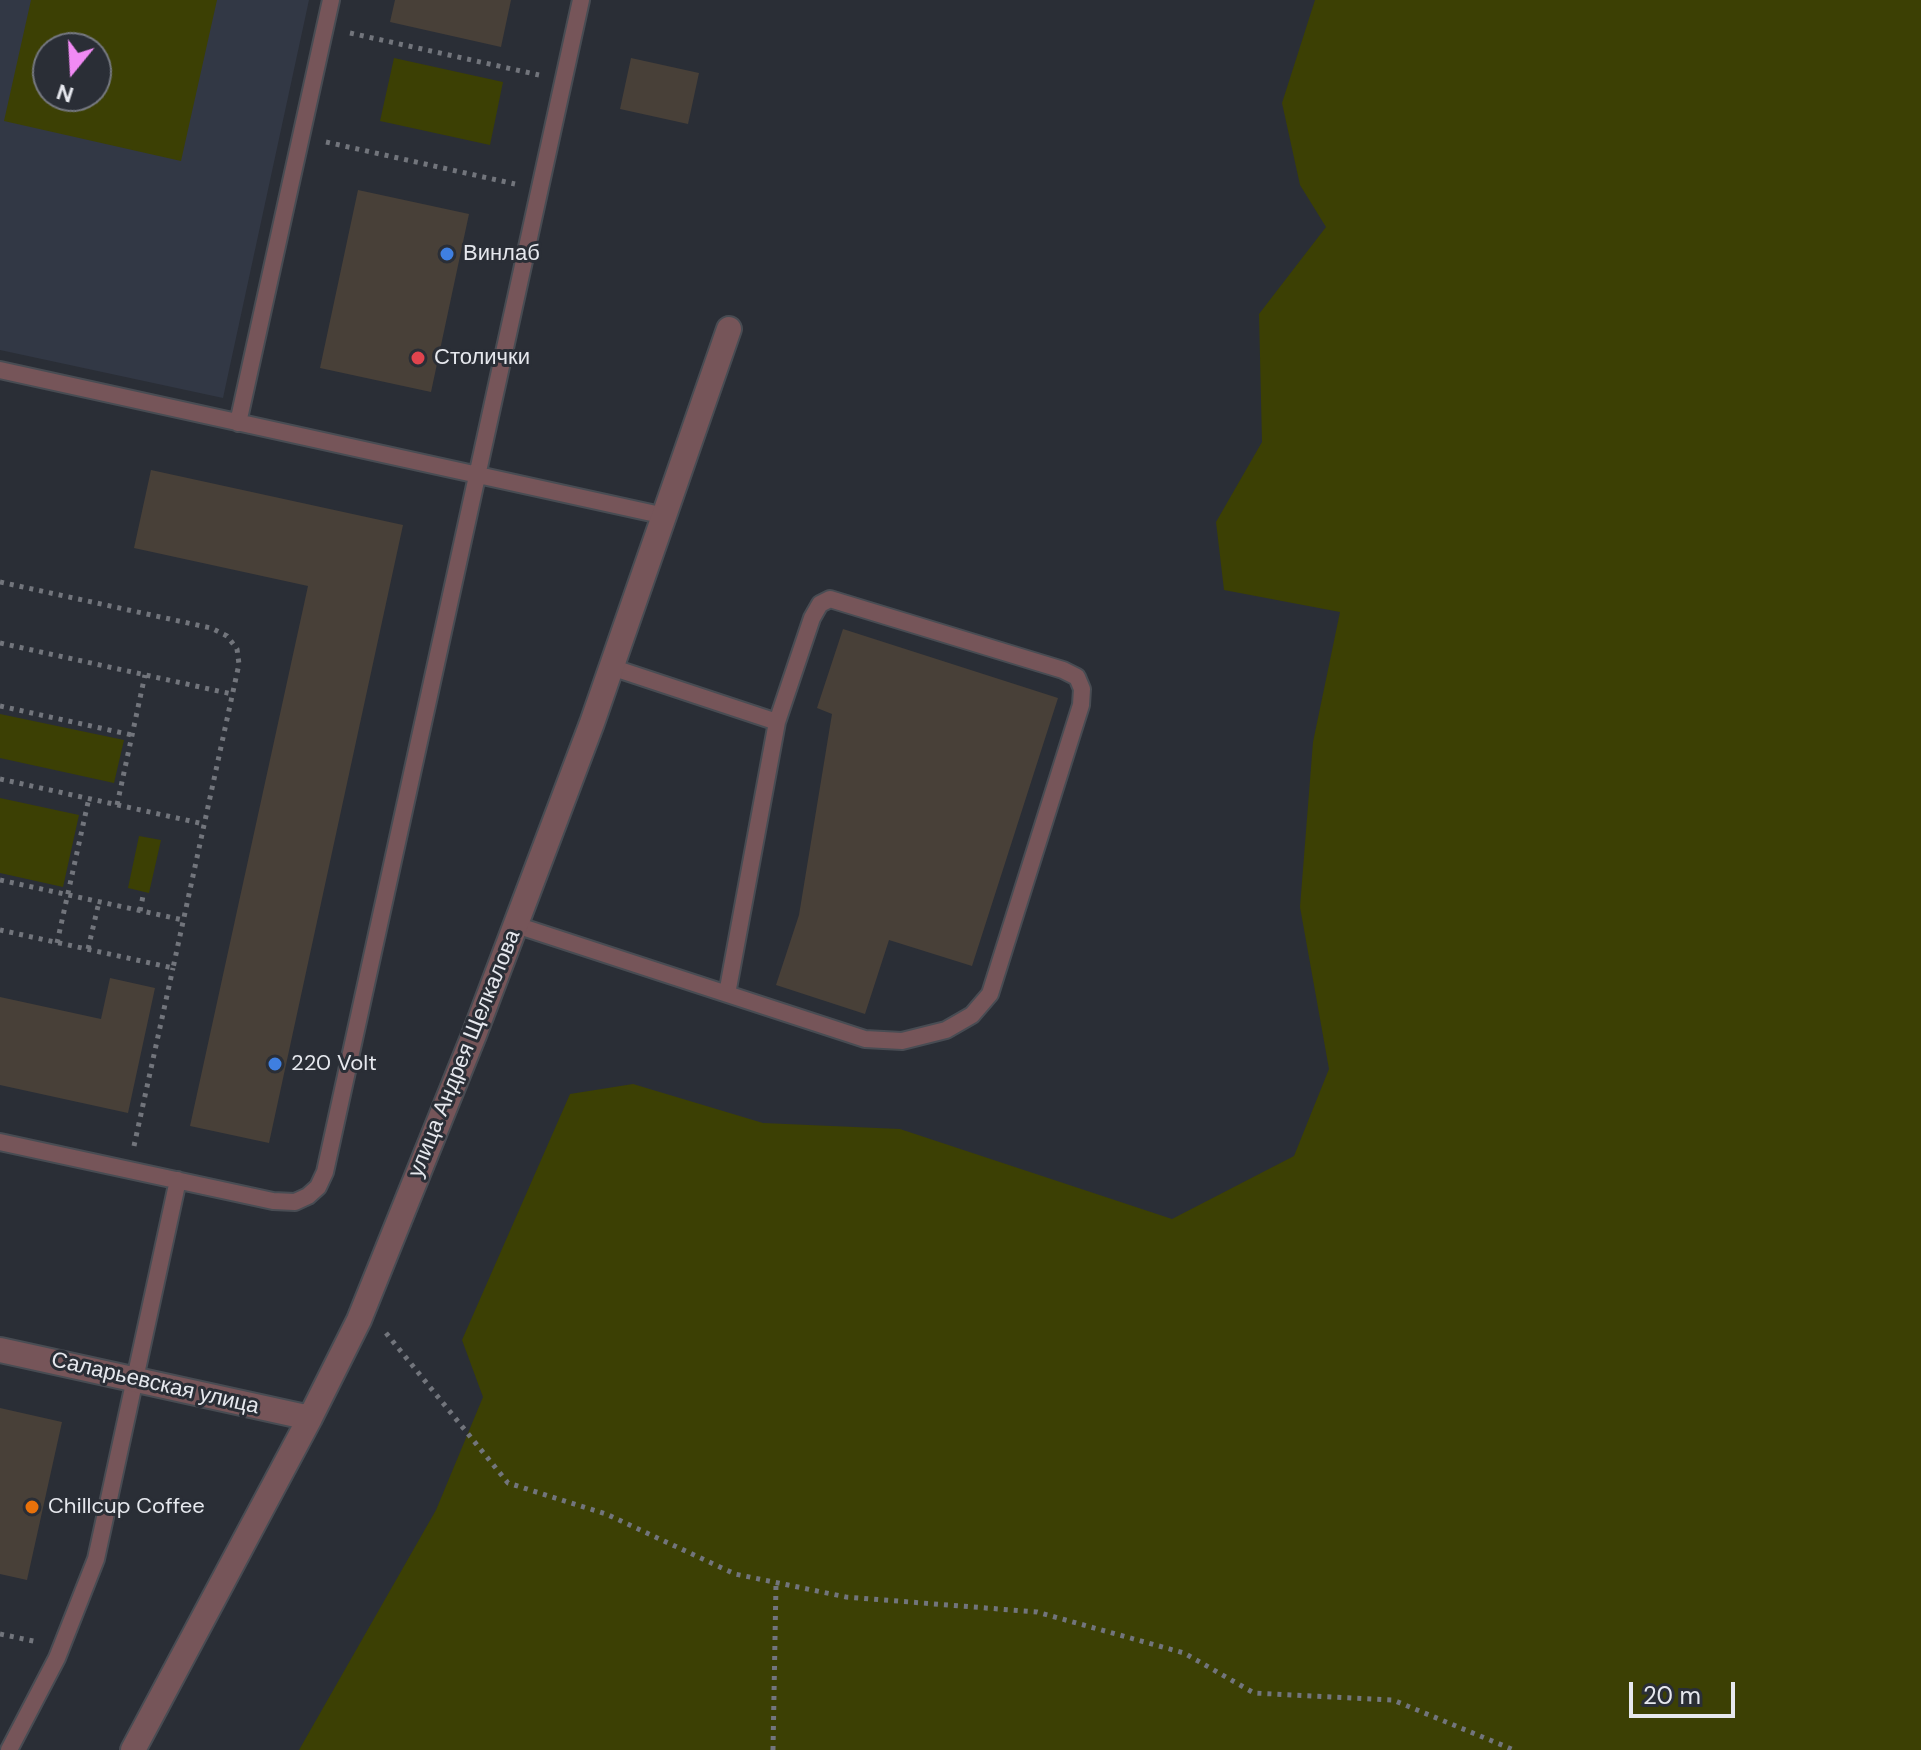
<!DOCTYPE html>
<meta charset="utf-8">
<style>
body{margin:0}
#map{position:relative;width:1921px;height:1750px;overflow:hidden;background:#2a2e36;font-family:"DM Sans",sans-serif}
canvas{display:block}
.north{position:absolute;left:32px;top:32px;width:80px;height:80px;box-sizing:border-box;background:#2a2e36;border:2px solid #757880;border-radius:50%;rotate:198deg;font-size:22px;font-weight:700;line-height:32px;text-align:center;color:#e6e8ee}
.north::after{content:'';display:block;margin:auto;width:28px;height:36px;background:#f18af4;clip-path:polygon(50% 0,100% 100%,50% 72%,0 100%)}
.scale{position:absolute;left:1629px;top:1682px;width:106px;height:36px;box-sizing:border-box;border:4px solid #e6e8ee;border-top:0;padding-left:10px;font-size:24px;line-height:28px;white-space:nowrap;color:#e6e8ee;-webkit-text-stroke:6px #2a2e36;paint-order:stroke}
</style>
<div id="map">
<canvas width="1921" height="1750"></canvas>
<div class="north">N</div>
<div class="scale">20 m</div>
</div>
<script>
const c = document.querySelector('canvas').getContext('2d');
c.lineJoin = 'round';
function fillPath(path, color) {
  c.fillStyle = color;
  c.fill(path, 'evenodd');
}
function shape(rows) {
  const path = new Path2D();
  for (const r of rows) {
    path.moveTo(r[0], r[1]);
    for (let i = 2; i < r.length; i += 2) path.lineTo(r[i], r[i + 1]);
  }
  return path;
}
function trace(path, color, width, dash) {
  c.strokeStyle = color;
  c.lineWidth = width;
  c.lineCap = dash ? 'butt' : 'round';
  c.setLineDash(dash || []);
  c.stroke(path);
}
function write(font, color, halo, rows, align = 'center') {
  c.font = font + ' "DM Sans",sans-serif';
  c.lineWidth = 6;
  c.setLineDash([]);
  c.textBaseline = 'middle';
  c.strokeStyle = halo;
  c.fillStyle = color;
  for (const [text, x, y, turn = 0] of rows) {
    c.save();
    c.translate(x, y);
    c.rotate((+turn || 0) * Math.PI / 180);
    c.textAlign = isNaN(turn) ? turn : align;
    if (halo) c.strokeText(text, 0, 0);
    c.fillText(text, 0, 0);
    c.restore();
  }
}
fillPath(shape([
 [0,0,309,0,223,398,0,350],
 [48,48,96,48,96,96,48,96]
]), '#323845');
fillPath(shape([
 [31,0,217,0,181,161,4,121],
 [48,48,96,48,96,96,48,96],
 [1315,0,1921,0,1921,1750,299,1750,436,1510,483,1397,462,1340,570,1094,633,1084,763,1123,900,1129,1172,1219,1294,1156,1329,1069,1300,907,1313,742,1340,612,1224,590,1216,522,1262,442,1259,314,1326,227,1300,185,1282,103],
 [394,58,503,82,490,145,380,121],
 [0,714,124,740,114,783,0,758],
 [0,798,79,815,63,887,0,873],
 [139,836,161,840,149,893,128,888]
]), '#3c4004');
fillPath(shape([
 [395,0,511,0,501,47,390,22],
 [631,58,699,73,688,124,620,109],
 [358,190,469,214,431,392,320,368],
 [151,470,403,525,269,1143,190,1126,308,586,134,548],
 [843,629,1058,698,972,966,889,940,865,1014,776,985,799,915,832,714,817,708],
 [110,978,155,988,128,1113,0,1085,0,997,101,1019],
 [0,1408,62,1422,27,1580,0,1574]
]), '#484038');
const lane = shape([
 [0,370,665,516],
 [238,423,331,0],
 [516,925,865,1039,902,1041,946,1030,972,1015,990,994,1081,705,1082,689,1077,677,1063,670,830,599,820,604,812,618,777,722,611,667],
 [727,994,777,722],
 [0,1142,273,1201,295,1202,308,1196,318,1187,325,1172,581,0],
 [9,1750,57,1658,96,1559,178,1180]
]);
const street = shape([
 [0,1350,310,1418],
 [133,1750,310,1418,359,1320,474,1035,592,723,729,329]
]);
trace(lane, '#484c53', 20);
trace(street, '#484c53', 28);
trace(shape([
 [350,33,539,75],
 [326,142,515,184],
 [0,582,211,628,227,636,237,649,239,664,173,968,0,930],
 [0,643,232,694],
 [0,706,132,735],
 [0,779,204,824],
 [117,805,145,675],
 [0,880,183,920],
 [140,911,143,896],
 [57,943,89,798],
 [88,949,99,902],
 [134,1146,173,968],
 [386,1333,508,1483,606,1514,735,1574,846,1597,1037,1612,1184,1653,1254,1693,1393,1700,1514,1750],
 [0,1634,38,1642],
 [773,1750,776,1583]
]), '#72757c', 5, [4, 6]);
trace(lane, '#765559', 16);
trace(street, '#765559', 24);
for (const [x, y, r, color] of [
 [447,254,8,"#3f7fe0"],
 [418,358,8,"#e0444e"],
 [275,1064,8,"#3f7fe0"],
 [32,1507,8,"#e8710a"]
]) {
  const dot = new Path2D();
  dot.arc(x, y, r, 0, 2 * Math.PI);
  c.fillStyle = color;
  c.fill(dot);
  trace(dot, '#2a2e36', 3);
}
write('22px', '#e6e8ee', '#2a2e36', [
 ["Винлаб",463,254],
 ["Столички",434,358],
 ["220 Volt",291,1064],
 ["Chillcup Coffee",48,1507]
], 'left');
write('22px', '#e6e8ee', '#2a2e36', [
 ["улица Андрея Щелкалова",465,1054,-68],
 ["Саларьевская улица",155,1384,13]
]);
</script>
